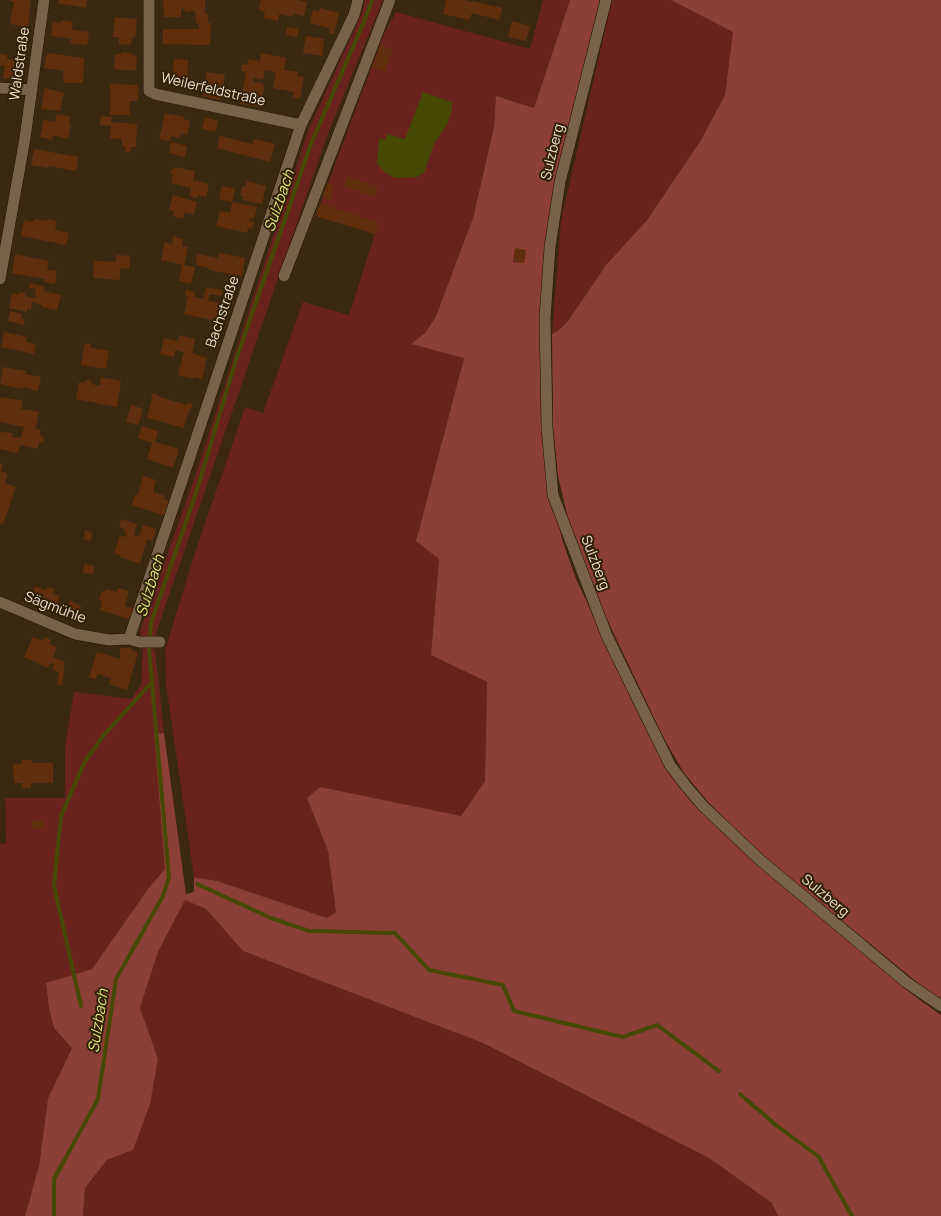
<!DOCTYPE html>
<meta charset="utf-8">
<style>
body{margin:0}
canvas{display:block;background:#3b2810}
</style>
<canvas width="941" height="1216"></canvas>
<script>
const c = document.querySelector('canvas').getContext('2d');
c.lineJoin = 'round';
function fillPath(path, color) {
  c.fillStyle = color;
  c.fill(path, 'evenodd');
}
function shape(rows) {
  const path = new Path2D();
  for (const r of rows) {
    path.moveTo(r[0], r[1]);
    for (let i = 2; i < r.length; i += 2) path.lineTo(r[i], r[i + 1]);
  }
  return path;
}
function trace(path, color, width, dash) {
  c.strokeStyle = color;
  c.lineWidth = width;
  c.lineCap = dash ? 'butt' : 'round';
  c.setLineDash(dash || []);
  c.stroke(path);
}
function write(font, color, halo, rows, align = 'center') {
  c.font = font + ' Manrope,sans-serif';
  c.lineWidth = 4;
  c.setLineDash([]);
  c.textBaseline = 'middle';
  c.strokeStyle = halo;
  c.fillStyle = color;
  for (const [text, x, y, turn = 0] of rows) {
    c.save();
    c.translate(x, y);
    c.rotate((+turn || 0) * Math.PI / 180);
    c.textAlign = isNaN(turn) ? turn : align;
    if (halo) c.strokeText(text, 0, 0);
    c.fillText(text, 0, 0);
    c.restore();
  }
}
fillPath(shape([
 [365,0,383,0,328,133,155,636,141,636,140,631,194,479,308,131,361,15],
 [543,0,570,0,534,108,496,96,494,127,473,218,436,316,426,332,412,344,464,358,416,541,439,558,431,655,487,682,485,781,461,816,307,798,328,851,336,912,327,918,217,881,194,877,166,684,165,650,195,553,245,407,263,413,303,302,349,315,375,234,316,216,383,36,396,12,530,49],
 [612,0,671,0,734,32,725,95,701,140,647,220,606,265,568,321,559,330,552,334,561,221],
 [143,648,155,649,164,733,154,734,165,869,148,889,92,969,46,984,49,1008,54,1027,72,1048,48,1098,39,1166,25,1216,0,1216,0,844,6,843,5,798,65,798,65,748,74,692,132,699,141,684],
 [185,899,206,909,243,951,483,1043,709,1158,772,1203,778,1216,83,1216,85,1188,107,1160,133,1150,158,1059,140,1008,158,952]
]), '#69221c');
fillPath(shape([
 [570,0,600,0,555,181,544,263,548,478,562,539,576,579,654,742,700,810,755,863,917,998,941,1015,941,1216,778,1216,772,1203,709,1158,483,1043,243,951,206,909,185,900,158,952,140,1008,158,1059,150,1104,133,1150,107,1160,85,1188,83,1216,25,1216,39,1166,48,1098,72,1048,54,1028,49,1008,46,983,92,969,148,889,165,869,154,734,164,733,186,894,194,892,194,877,217,881,327,918,336,912,328,851,307,798,320,787,461,816,485,781,487,682,431,655,439,559,416,541,464,358,411,344,426,332,436,316,473,218,494,127,496,96,534,108],
 [671,0,941,0,941,1002,762,855,708,802,684,773,663,737,586,575,572,535,558,476,553,427,552,334,559,330,568,321,606,265,647,220,701,140,725,95,733,32]
]), '#8b3f36');
fillPath(shape([
 [423,92,452,102,452,110,447,125,434,144,424,173,417,177,395,178,385,172,377,164,379,138,385,140,387,134,405,139]
]), '#454905');
trace(shape([
 [197,884,271,918,309,931,395,933,429,970,503,985,514,1011,623,1037,657,1025,719,1071],
 [81,1006,54,886,61,816,85,761,104,735,152,682],
 [740,1094,777,1126,818,1156,852,1216],
 [54,1216,54,1179,98,1099,116,979,163,896,169,877,149,649,151,623,196,493,236,360,311,144,363,24,372,0]
]), '#454905', 4);
fillPath(shape([
 [8,0,31,0,28,27,10,24,14,2],
 [59,0,87,0,86,8,58,3],
 [163,0,205,0,205,14,208,14,208,23,211,23,210,45,163,44,163,29,199,29,199,23,196,23,195,11,185,12,185,9,181,9,181,17,164,17],
 [261,0,298,0,307,2,304,16,294,14,293,17,279,14,278,21,264,18,265,12,259,10],
 [446,0,464,0,471,2,472,1,502,8,499,20,472,13,469,20,443,14],
 [320,8,339,13,334,34,329,33,330,28,310,23,313,10,319,12],
 [115,17,137,19,135,38,132,37,131,45,119,44,119,37,113,37],
 [62,20,73,22,72,30,89,32,87,45,70,43,71,39,51,36,53,22,61,23],
 [512,21,530,26,526,41,508,37],
 [287,27,299,29,297,37,286,35],
 [306,36,324,39,322,56,303,53],
 [380,45,393,49,385,72,373,67],
 [122,52,131,53,131,55,137,56,136,71,114,69,115,54,122,54],
 [47,53,84,58,83,83,64,83,63,71,44,68],
 [261,53,286,58,284,70,298,72,297,76,304,77,300,99,293,97,294,92,273,88,276,72,265,70,263,80,254,78,253,82,262,83,264,88,261,107,240,104,246,72,241,71,242,64,247,65,248,59,260,61],
 [0,54,7,55,7,59,14,60,14,62,23,64,20,81,3,78,5,66,0,65],
 [174,59,188,60,187,86,172,85],
 [207,72,225,75,220,100,203,96],
 [110,84,138,85,138,101,130,101,130,115,110,115],
 [45,88,64,93,60,111,41,109],
 [165,113,184,117,184,119,190,121,187,135,181,133,180,138,171,136,170,141,159,139],
 [57,114,70,117,69,123,71,124,68,139,53,135,52,140,40,137,44,120,55,122],
 [101,116,112,117,111,122,137,124,136,147,131,147,130,153,125,152,125,146,122,146,122,139,110,138,111,126,100,125],
 [205,117,218,121,215,132,202,129],
 [220,136,253,144,254,139,275,144,270,162,217,148],
 [171,142,187,146,185,157,169,153],
 [34,149,78,157,76,171,49,166,48,168,31,165],
 [174,167,195,171,193,180,209,184,206,197,198,195,197,198,190,196,191,188,171,183,173,175,170,172],
 [347,176,378,187,374,197,344,186],
 [247,181,266,186,262,204,242,200,243,196,240,196,242,187,245,187],
 [327,184,334,186,330,201,323,196],
 [222,186,235,189,232,202,219,199],
 [173,195,197,202,194,215,185,212,183,219,173,216,174,211,169,210],
 [232,202,257,207,254,219,250,218,249,221,254,222,252,229,248,228,247,233,216,226,220,211,230,213],
 [320,203,379,223,375,234,316,216],
 [34,219,48,221,48,219,57,221,55,230,69,233,66,245,21,236,24,220,33,222],
 [173,236,183,239,182,246,188,247,184,265,195,267,191,284,179,281,182,265,161,260,165,242,172,244],
 [515,248,526,250,524,263,513,262],
 [219,253,245,258,242,276,209,270,209,268,196,265,197,254,218,258],
 [15,254,49,261,47,270,57,271,55,284,44,282,45,279,12,273],
 [116,255,130,256,129,269,120,268,120,280,93,278,94,261,116,262],
 [30,283,45,287,44,291,61,295,57,310,42,307,42,305,32,302,31,310,27,309,27,312,9,308,12,293,19,295,19,292,26,293,25,296,35,298,36,289,29,288],
 [206,287,222,290,221,296,210,294,208,301,220,303,216,321,184,314,188,296,185,295,186,290,195,292,194,297,203,299],
 [10,311,22,314,21,319,25,319,24,325,8,321],
 [4,332,27,337,26,342,36,344,34,354,1,347],
 [179,335,195,339,192,353,207,358,202,379,195,377,195,379,178,375,184,352,175,350,174,357,160,354,164,338,178,341],
 [85,343,91,344,91,348,109,351,106,369,81,365],
 [3,367,26,371,25,374,41,377,38,391,31,390,31,388,23,387,23,389,0,384],
 [101,377,121,381,117,407,76,399,79,382,85,383,85,380,92,381,91,384,100,386],
 [155,393,160,397,186,405,190,402,193,407,189,410,184,428,147,418,152,399,151,395],
 [0,397,23,401,21,409,39,412,35,429,41,430,40,436,44,437,43,443,39,442,38,449,20,445,18,453,0,449,0,432,13,433,12,437,21,438,24,427,0,422],
 [131,405,143,409,138,425,126,422],
 [142,426,158,431,155,442,179,449,173,468,147,459,152,443,138,438],
 [0,463,3,464,1,471,8,474,5,483,16,487,3,524,0,523],
 [143,476,156,480,153,492,165,496,164,499,171,501,166,516,132,505,135,495,138,495],
 [121,519,137,524,134,535,139,537,143,525,156,529,152,541,147,539,140,564,120,557,120,555,114,553,120,536,125,537,127,533,124,532,125,529,119,527],
 [85,530,92,532,91,541,84,540],
 [84,564,94,566,93,574,83,573],
 [35,586,46,591,47,587,55,589,53,594,60,596,53,613,28,603],
 [118,588,129,591,125,606,133,608,129,619,100,610,102,601,99,600,102,591,105,592,106,589,117,592],
 [70,600,81,606,80,616,66,612],
 [33,637,43,641,45,637,51,640,49,644,57,647,53,657,65,662,62,685,57,685,59,672,52,669,54,665,50,663,48,668,24,657],
 [120,648,130,648,138,653,127,690,109,684,111,678,98,674,96,679,89,677,97,652,120,659],
 [22,760,32,760,32,763,53,763,53,783,31,783,31,788,22,788,22,783,14,783,13,764,22,764],
 [32,821,44,821,44,829,32,829]
]), '#5f2e0d');
const minor = shape([
 [149,0,149,91,155,94,301,125],
 [606,0,560,182,550,247,545,318,547,427,553,495,607,636,670,765,686,786,703,806,760,860,906,982,941,1006],
 [0,88,32,90],
 [284,276,390,0],
 [0,279,25,138,44,0],
 [0,602,75,634,109,640,129,639,139,642,160,642],
 [129,639,301,125,354,15,358,0]
]);
trace(minor, '#221000', 12);
trace(minor, '#786249', 11);
write('14px', '#ede0d2', '#311f06', [
 ["Waldstraße",20,64,-82],
 ["Weilerfeldstraße",213,90,13],
 ["Sulzberg",553,152,-76],
 ["Bachstraße",223,312,-71],
 ["Sulzberg",595,563,69],
 ["Sägmühle",55,608,21],
 ["Sulzberg",825,896,40]
]);
write('italic 15px', '#dfe97b', '#311f06', [
 ["Sulzbach",280,201,-71],
 ["Sulzbach",151,586,-73],
 ["Sulzbach",99,1021,-81]
]);
</script>
